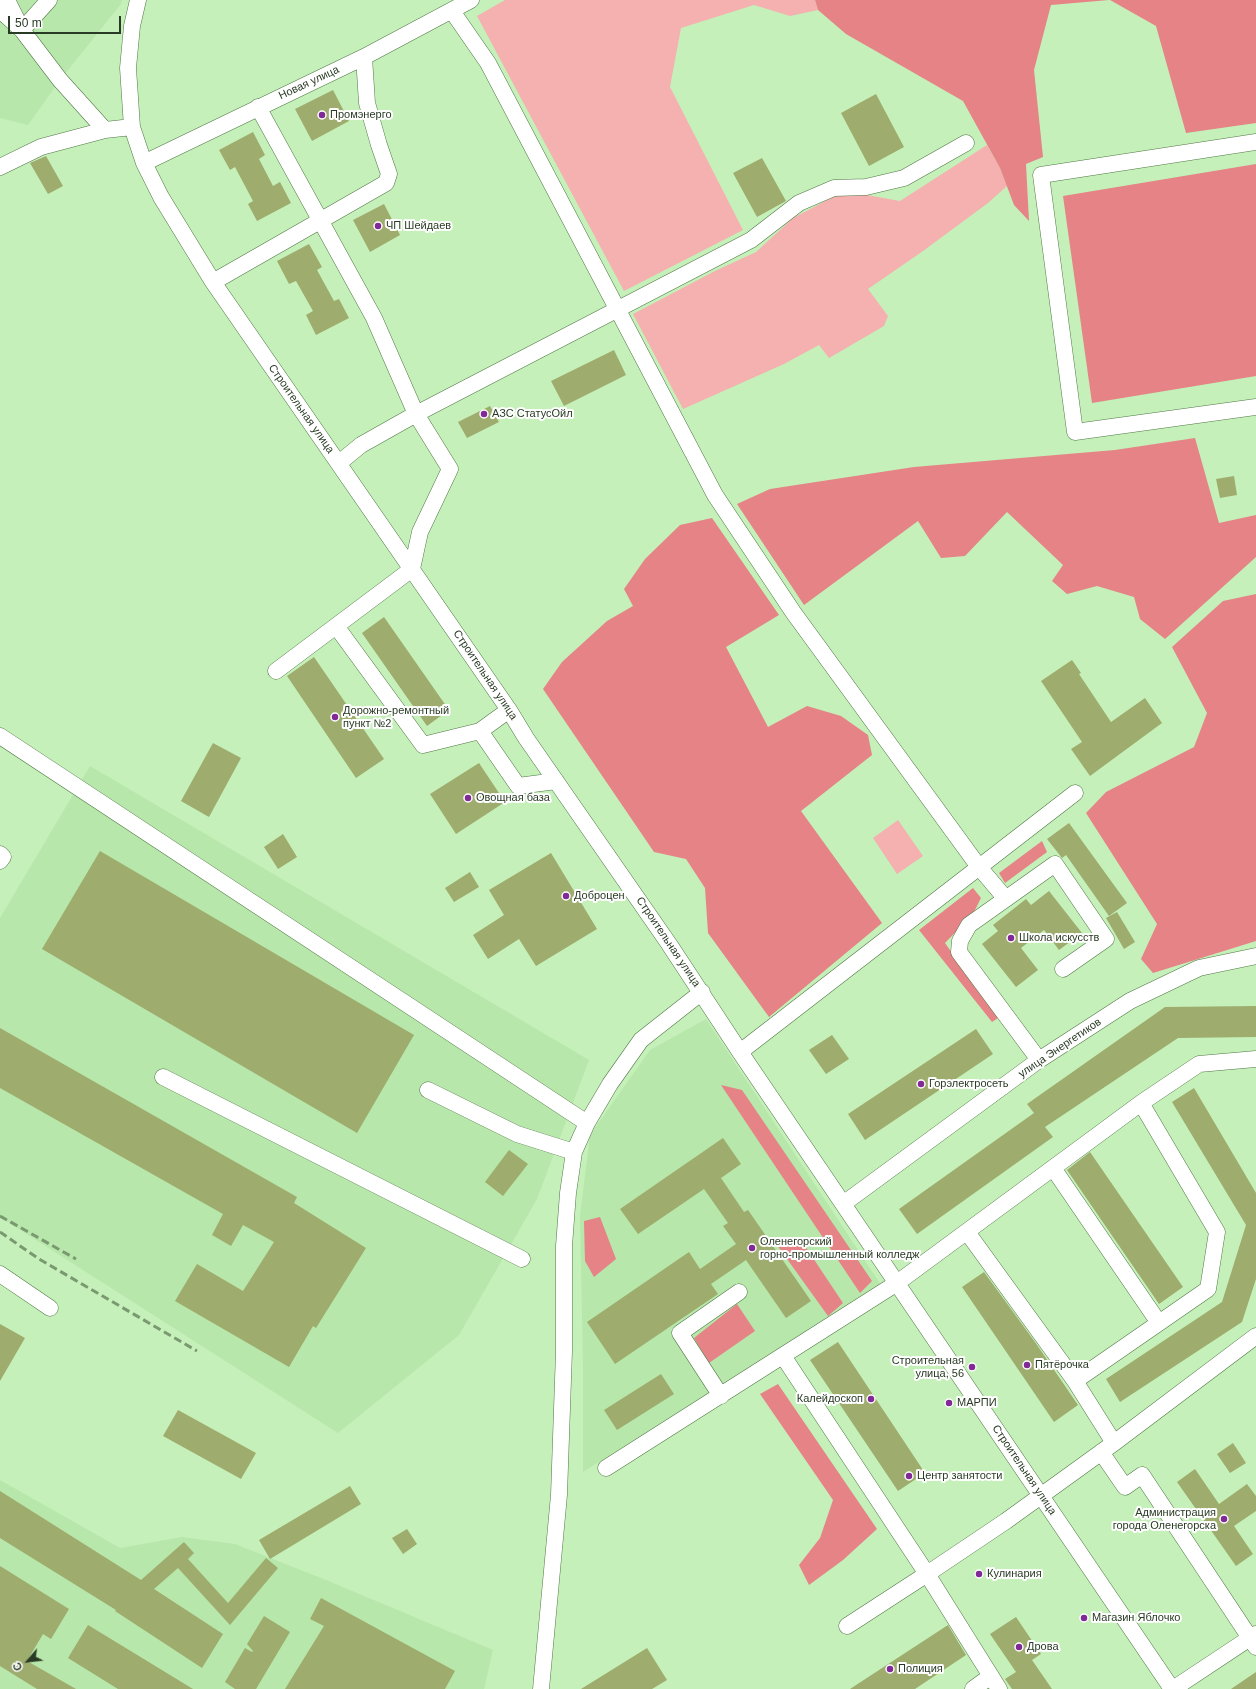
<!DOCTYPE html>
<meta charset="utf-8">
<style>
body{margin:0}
#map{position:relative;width:1256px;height:1689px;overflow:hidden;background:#c5f0b9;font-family:Arial,sans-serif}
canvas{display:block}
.north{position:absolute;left:8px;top:1641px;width:40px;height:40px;-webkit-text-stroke:3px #fff;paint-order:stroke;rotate:242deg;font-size:11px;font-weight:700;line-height:16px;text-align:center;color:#2a3b25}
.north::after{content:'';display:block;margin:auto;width:14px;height:18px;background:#2a3b25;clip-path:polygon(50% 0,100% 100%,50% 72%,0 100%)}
.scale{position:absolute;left:8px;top:16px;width:113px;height:18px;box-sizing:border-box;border:2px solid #2a3b25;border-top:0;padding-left:5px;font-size:12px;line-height:14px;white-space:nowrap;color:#2a3b25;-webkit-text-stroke:3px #fff;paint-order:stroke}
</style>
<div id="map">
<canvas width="1256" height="1689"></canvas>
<div class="north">С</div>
<div class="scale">50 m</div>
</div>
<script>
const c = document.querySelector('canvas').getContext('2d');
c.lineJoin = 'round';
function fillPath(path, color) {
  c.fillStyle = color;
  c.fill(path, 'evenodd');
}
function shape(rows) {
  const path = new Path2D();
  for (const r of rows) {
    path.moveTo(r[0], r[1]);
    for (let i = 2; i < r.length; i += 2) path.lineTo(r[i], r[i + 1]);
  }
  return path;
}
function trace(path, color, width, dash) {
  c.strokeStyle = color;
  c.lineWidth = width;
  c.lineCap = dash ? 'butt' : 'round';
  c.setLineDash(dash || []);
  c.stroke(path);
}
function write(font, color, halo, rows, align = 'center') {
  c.font = font + ' Arial,sans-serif';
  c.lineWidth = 4;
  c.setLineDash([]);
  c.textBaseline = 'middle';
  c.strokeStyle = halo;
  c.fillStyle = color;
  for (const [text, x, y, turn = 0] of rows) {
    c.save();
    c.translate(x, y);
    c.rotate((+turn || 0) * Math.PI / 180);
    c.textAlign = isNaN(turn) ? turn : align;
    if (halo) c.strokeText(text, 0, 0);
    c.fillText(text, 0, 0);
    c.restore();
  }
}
fillPath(shape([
 [0,0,122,0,121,4,60,80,28,125,0,118],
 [90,766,589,1060,537,1199,459,1335,338,1433,0,1217,0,918],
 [706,1019,881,1285,583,1472,583,1365,580,1216,590,1135,650,1050],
 [0,1480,120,1548,182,1537,235,1544,326,1580,493,1650,484,1689,0,1689]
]), '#b7e7aa');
fillPath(shape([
 [505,0,815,0,818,10,790,16,754,5,681,28,670,87,743,230,624,291,477,16],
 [987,145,1000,168,1007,186,988,203,923,251,868,289,888,316,884,326,829,358,819,345,784,364,683,409,633,314,715,271,756,252,793,218,837,195,861,194,900,201],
 [898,820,923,856,897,874,873,838]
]), '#f5b0b0');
fillPath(shape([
 [815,0,1109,0,1051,5,1034,70,1043,157,1026,164,1029,221,1014,205,1000,168,963,101,846,34,818,10],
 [1110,0,1256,0,1256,123,1186,133,1156,26],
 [1256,164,1256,376,1092,403,1063,196],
 [1195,438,1219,523,1256,515,1256,557,1165,639,1140,619,1134,597,1097,586,1067,594,1052,581,1063,565,1007,512,965,556,941,558,918,521,804,605,737,504,770,489,914,467,1115,450],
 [712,518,779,615,726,647,768,727,807,706,841,716,868,735,872,755,801,811,882,923,769,1017,708,933,705,888,686,859,654,852,543,689,562,662,607,621,633,606,624,589,645,559,680,525],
 [1256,594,1256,941,1153,973,1141,959,1157,924,1086,813,1106,792,1194,747,1207,713,1172,647,1223,601],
 [1042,841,1047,852,1005,883,999,873],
 [973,888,981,898,973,914,945,943,998,1018,992,1022,919,930],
 [721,1085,742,1090,872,1281,860,1293],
 [600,1217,616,1259,594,1277,585,1261,584,1221],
 [772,1238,801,1240,843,1303,828,1316],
 [737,1304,755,1331,709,1363,694,1338],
 [778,1384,877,1529,843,1560,809,1585,799,1565,820,1538,833,1500,760,1394]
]), '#e58386');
fillPath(shape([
 [333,90,349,121,312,141,295,109],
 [876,94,904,147,869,166,841,113],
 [253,132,265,155,259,159,273,186,280,182,291,203,257,221,248,204,253,201,235,167,230,170,219,150],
 [46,156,63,186,48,194,30,163],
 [762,158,786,201,757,217,733,173],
 [384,204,400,235,370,252,353,220],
 [309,244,322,267,317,270,334,301,339,299,349,318,316,335,306,315,313,311,296,281,289,284,277,261],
 [614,350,626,375,564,406,551,381],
 [490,406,499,422,467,438,458,422],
 [1234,476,1237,495,1220,498,1216,479],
 [384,617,449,710,427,726,362,633],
 [314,657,384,759,356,778,287,676],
 [1072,660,1081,673,1079,674,1111,722,1145,698,1162,723,1090,776,1071,749,1082,742,1041,681],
 [213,743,241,758,209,817,181,801],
 [479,763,505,802,456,834,430,794],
 [1069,823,1127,903,1109,916,1066,855,1062,858,1047,839],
 [283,834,297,857,278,869,264,847],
 [100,851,414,1035,357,1133,42,949],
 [551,853,597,929,536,966,519,939,488,959,473,935,504,915,489,890],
 [470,872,479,887,454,902,445,888],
 [1049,891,1082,933,1059,950,1044,930,1021,948,1038,970,1016,987,982,944,998,931,993,925,1026,899,1031,905],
 [1117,912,1135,942,1124,949,1106,918],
 [1256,1006,1256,1037,1178,1038,1045,1127,1053,1137,917,1234,899,1209,1034,1113,1027,1104,1165,1007],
 [0,1028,297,1197,294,1203,366,1248,316,1328,313,1326,289,1367,175,1301,197,1264,243,1291,274,1242,243,1225,231,1246,212,1235,223,1214,0,1088],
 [976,1029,993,1054,865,1140,848,1114],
 [832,1035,849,1059,826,1074,809,1050],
 [1194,1088,1256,1193,1256,1279,1242,1322,1120,1402,1106,1379,1222,1302,1246,1225,1172,1102],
 [723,1138,741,1164,721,1178,744,1212,748,1210,811,1301,786,1318,746,1260,711,1284,718,1294,615,1364,587,1322,689,1252,700,1269,736,1244,723,1226,728,1223,704,1189,638,1234,620,1209],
 [509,1150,528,1164,503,1196,485,1182],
 [1090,1152,1183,1287,1159,1304,1067,1170],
 [984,1272,1035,1342,1078,1405,1054,1422,962,1287],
 [0,1324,25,1338,0,1381],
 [838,1342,925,1473,898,1491,810,1360],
 [661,1374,674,1394,617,1430,604,1410],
 [178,1410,256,1453,241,1479,163,1436],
 [1233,1443,1246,1463,1230,1473,1217,1454],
 [1195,1469,1219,1504,1247,1484,1256,1496,1256,1511,1234,1526,1253,1554,1236,1566,1177,1482],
 [350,1486,361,1504,270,1559,259,1540],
 [0,1491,141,1580,184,1542,194,1553,188,1559,228,1603,266,1558,278,1568,230,1625,178,1568,154,1589,223,1634,202,1668,115,1611,116,1610,0,1538],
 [407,1529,417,1544,403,1554,392,1538],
 [0,1566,69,1609,51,1639,43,1634,27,1661,76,1689,37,1689,0,1666],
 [321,1598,455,1671,445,1689,285,1689,324,1626,310,1619],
 [264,1616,290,1632,256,1689,235,1689,225,1682,245,1648,252,1652,253,1651,247,1644],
 [1016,1617,1041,1654,1032,1660,1052,1689,1012,1689,1005,1679,1016,1672,990,1634],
 [88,1625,193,1689,118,1689,68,1658],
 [948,1625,966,1655,915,1689,850,1689],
 [647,1648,667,1680,652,1689,581,1689],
 [1256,1672,1256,1689,1231,1689]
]), '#9eac6d');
const minor = shape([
 [7,0,19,24],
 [138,0,132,26,128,68,132,127,144,163,161,197,213,282,509,710,526,738,669,944,740,1052,1172,1689],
 [0,10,22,30,60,80,105,130],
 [452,11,488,63,715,495,793,612,979,867,1006,899],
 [22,30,49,0],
 [258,107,374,318,416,414,751,240,799,203,834,188,866,187,904,178,966,143],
 [1256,142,1041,175,1075,432,1256,407],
 [144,163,364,57,471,0],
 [0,167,41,147,105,130,132,127],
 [213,282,386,183,389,174,379,145,367,103,364,57],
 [336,626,423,745,480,731],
 [276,671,412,569,420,532,450,469,416,414,361,445,339,463],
 [509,710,480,731,518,786,556,781],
 [0,736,587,1123],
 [0,854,3,857,0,861],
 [740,1052,1075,793],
 [1039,1060,959,952,960,941,969,925,1055,864,1106,939,1063,969],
 [163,1077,522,1259],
 [428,1090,517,1134,574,1152],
 [1053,1168,1159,1323],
 [843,1204,1039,1060,1130,1001,1199,968,1256,956],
 [967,1232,1075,1381],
 [0,1274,50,1308],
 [783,1356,927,1574,847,1626],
 [721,1396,680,1333,739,1292],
 [1114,1443,1075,1381,1208,1289,1217,1232,1141,1103],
 [1101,1452,1125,1487,1142,1475,1256,1647],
 [606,1468,897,1283,1141,1103,1199,1064,1256,1059],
 [541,1689,559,1495,564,1351,564,1246,568,1193,574,1152,587,1123,610,1084,641,1040,702,992],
 [973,1689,991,1676],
 [999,1689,927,1574,1006,1521,1114,1443,1256,1336],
 [1173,1689,1256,1634]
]);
trace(minor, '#507745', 17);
trace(minor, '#fff', 16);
trace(shape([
 [0,1216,76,1259],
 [0,1232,39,1259,197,1351]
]), '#7a9971', 3, [8, 4]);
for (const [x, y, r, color] of [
 [322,115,4,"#812997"],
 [378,226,4,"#812997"],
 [484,414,4,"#812997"],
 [335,717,4,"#812997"],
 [468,798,4,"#812997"],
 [566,896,4,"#812997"],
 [1011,938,4,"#812997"],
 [921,1084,4,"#812997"],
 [752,1248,4,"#812997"],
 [1027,1365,4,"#812997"],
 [972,1367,4,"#812997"],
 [871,1399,4,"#812997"],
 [949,1403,4,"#812997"],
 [909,1476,4,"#812997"],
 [1224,1519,4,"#812997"],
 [979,1574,4,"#812997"],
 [1084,1618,4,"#812997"],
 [1019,1647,4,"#812997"],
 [890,1669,4,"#812997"]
]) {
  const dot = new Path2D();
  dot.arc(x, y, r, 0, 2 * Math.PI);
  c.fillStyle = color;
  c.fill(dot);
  trace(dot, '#fff', 1.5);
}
write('11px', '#2a3b25', '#fff', [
 ["Новая улица",309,83,-25],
 ["Строительная улица",301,409,55],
 ["Строительная улица",485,675,56],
 ["Строительная улица",668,942,56],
 ["улица Энергетиков",1060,1048,-34],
 ["Строительная улица",1024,1470,56]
]);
write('11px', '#2a3b25', '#fff', [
 ["Промэнерго",330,115],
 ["ЧП Шейдаев",386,226],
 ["АЗС СтатусОйл",492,414],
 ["Дорожно-ремонтный",343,711],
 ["пункт №2",343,724],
 ["Овощная база",476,798],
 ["Доброцен",574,896],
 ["Школа искусств",1019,938],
 ["Горэлектросеть",929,1084],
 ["Оленегорский",760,1242],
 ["горно-промышленный колледж",760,1255],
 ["Строительная",964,1361,"right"],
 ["улица, 56",964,1374,"right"],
 ["Пятёрочка",1035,1365],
 ["Калейдоскоп",863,1399,"right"],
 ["МАРПИ",957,1403],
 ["Центр занятости",917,1476],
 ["Администрация",1216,1513,"right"],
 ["города Оленегорска",1216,1526,"right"],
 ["Кулинария",987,1574],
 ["Магазин Яблочко",1092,1618],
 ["Дрова",1027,1647],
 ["Полиция",898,1669]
], 'left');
</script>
